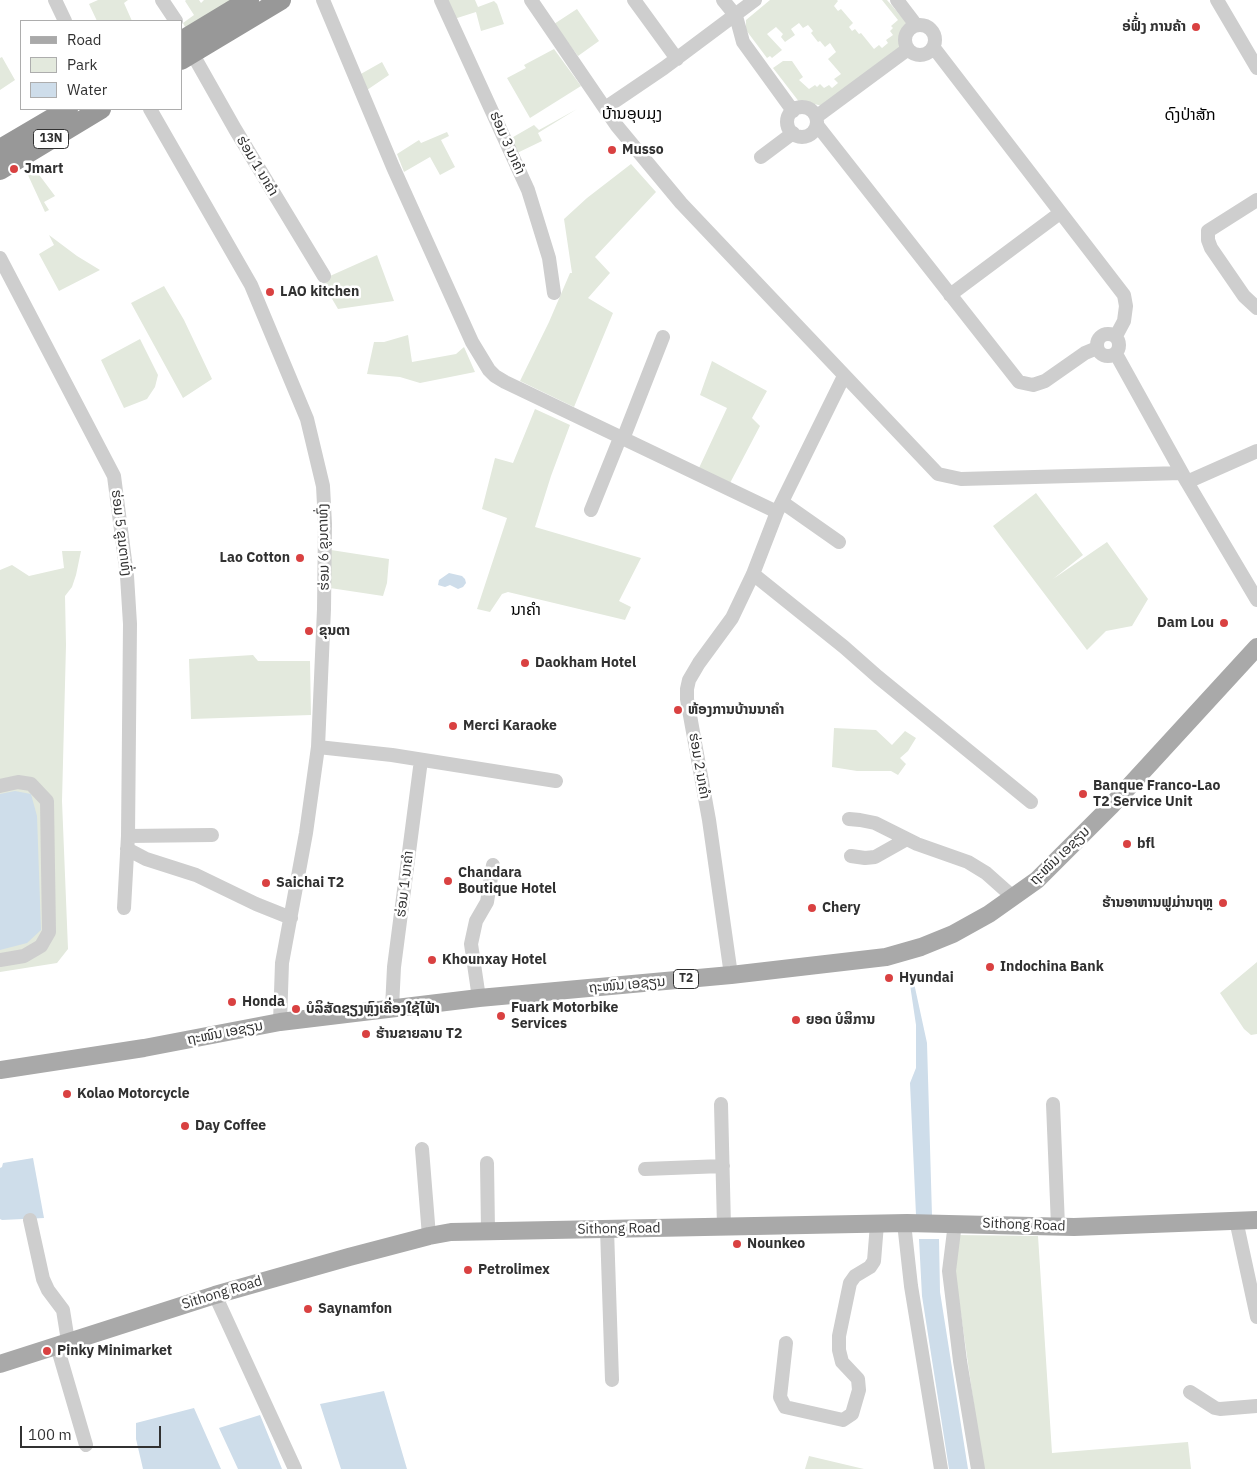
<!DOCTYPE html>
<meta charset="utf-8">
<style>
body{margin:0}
#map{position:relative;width:1257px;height:1469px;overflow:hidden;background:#fff;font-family:"IBM Plex Sans",sans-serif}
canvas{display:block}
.legend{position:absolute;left:20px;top:20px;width:162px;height:90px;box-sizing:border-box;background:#fff;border:1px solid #adadad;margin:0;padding:6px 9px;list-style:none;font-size:15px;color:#313131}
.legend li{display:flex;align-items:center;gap:10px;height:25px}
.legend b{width:25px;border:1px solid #adadad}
.scale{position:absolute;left:20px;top:1426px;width:141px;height:22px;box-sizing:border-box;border:2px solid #313131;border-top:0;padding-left:6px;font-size:15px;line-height:18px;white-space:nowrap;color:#313131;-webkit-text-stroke:4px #fff;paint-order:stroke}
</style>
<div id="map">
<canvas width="1257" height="1469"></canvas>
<ul class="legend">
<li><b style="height:6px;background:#a9a9a9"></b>Road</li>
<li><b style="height:14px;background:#e3e9dd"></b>Park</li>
<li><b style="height:14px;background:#ceddea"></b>Water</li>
</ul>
<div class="scale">100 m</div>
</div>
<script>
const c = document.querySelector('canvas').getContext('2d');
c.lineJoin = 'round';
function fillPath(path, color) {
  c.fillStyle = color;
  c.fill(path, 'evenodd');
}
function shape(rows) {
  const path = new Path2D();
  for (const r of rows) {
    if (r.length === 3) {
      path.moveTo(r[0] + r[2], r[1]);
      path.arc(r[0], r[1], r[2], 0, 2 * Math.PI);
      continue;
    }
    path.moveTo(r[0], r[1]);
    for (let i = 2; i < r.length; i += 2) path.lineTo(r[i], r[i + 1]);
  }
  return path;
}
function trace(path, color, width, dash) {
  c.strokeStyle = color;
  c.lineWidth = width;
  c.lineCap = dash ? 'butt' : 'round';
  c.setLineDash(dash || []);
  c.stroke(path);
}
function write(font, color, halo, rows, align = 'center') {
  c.font = font + ' "IBM Plex Sans","Noto Sans Lao",sans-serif';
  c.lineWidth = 5;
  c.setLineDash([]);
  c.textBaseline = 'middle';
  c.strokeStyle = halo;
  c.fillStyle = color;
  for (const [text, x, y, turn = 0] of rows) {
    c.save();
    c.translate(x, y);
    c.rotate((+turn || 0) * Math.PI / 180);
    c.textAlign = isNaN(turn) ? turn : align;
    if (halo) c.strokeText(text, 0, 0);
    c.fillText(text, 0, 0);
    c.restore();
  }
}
fillPath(shape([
 [98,0,128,0,124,3,132,21,97,21,89,4],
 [186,0,199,0,201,3,204,0,233,0,186,29,183,23,194,15,185,1],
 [445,0,475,0,478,7,494,1,497,4,504,24,481,31,476,12,454,19],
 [770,0,837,0,838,1,834,6,838,11,841,9,853,23,849,27,852,31,855,29,859,34,861,33,874,49,879,45,882,48,888,43,886,40,893,35,890,31,893,28,891,26,898,20,882,0,887,0,907,23,902,32,902,48,823,106,805,102,800,103,773,68,783,61,792,61,803,77,799,80,809,89,815,85,817,87,820,84,824,88,829,85,832,88,838,83,834,79,841,74,828,59,836,52,830,43,825,47,820,41,818,42,811,33,813,31,808,25,803,28,799,23,791,29,795,35,785,42,781,37,783,34,776,27,767,34,782,50,772,58,770,56,767,58,746,30,746,20],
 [577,9,599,41,578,56,554,24],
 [554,49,581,86,530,118,507,78,526,68,524,65],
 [2,57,15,80,0,90,0,58],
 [382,62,389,75,367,90,359,75],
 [577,109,538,133,542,141,515,154,508,140,534,125,539,130],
 [447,132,449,136,441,140,455,167,440,175,430,157,404,172,397,154,419,140,421,143],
 [631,164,656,192,595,257,610,273,588,298,613,313,574,407,520,381,549,322,570,273,572,273,564,219,587,198],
 [34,168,55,196,44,202,49,210,45,212,27,173],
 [49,235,77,256,100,270,59,291,39,254,54,245],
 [377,255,394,301,338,309,321,280],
 [164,286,184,320,212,379,183,398,131,303],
 [408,335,412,362,456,354,464,347,475,372,420,383,400,377,367,374,374,342,384,342],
 [140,339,158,375,155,387,147,399,124,408,101,360],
 [712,361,767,391,752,418,760,426,730,483,699,468,727,408,700,395],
 [535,409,570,425,551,476,535,527,641,558,619,601,631,607,625,620,508,592,502,594,490,612,477,609,507,518,482,509,495,458,513,463],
 [1036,493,1083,555,1053,579,1107,542,1148,599,1132,626,1106,631,1087,650,993,526],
 [331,550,389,559,387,583,383,596,330,588],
 [62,551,81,551,76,575,72,587,65,596,66,645,62,801,68,949,57,963,0,972,0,570,12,565,29,576,64,568],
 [253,655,258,661,310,661,311,715,191,719,189,659],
 [834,728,876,730,892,745,905,731,916,738,908,751,900,758,906,764,898,775,891,771,857,771,832,767],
 [1257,962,1257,1034,1251,1035,1244,1029,1220,993],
 [956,1235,1038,1236,1052,1453,1188,1442,1191,1469,983,1469,955,1272],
 [809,1456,864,1469,805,1469]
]), '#e3e9dd');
fillPath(shape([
 [449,573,462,576,465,579,466,583,463,587,458,589,450,585,445,587,438,585,439,580],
 [15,791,31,794,37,816,41,930,27,943,0,950,0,794],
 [909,978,914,983,927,1043,932,1216,916,1215,910,1083,916,1068,916,1025],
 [33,1158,44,1218,2,1220,0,1219,0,1168,2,1167,3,1163],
 [919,1239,939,1239,940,1292,968,1469,949,1469,922,1296],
 [384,1391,407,1469,341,1469,320,1404],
 [194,1408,221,1469,143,1469,136,1439,136,1423],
 [260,1415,282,1469,238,1469,219,1428]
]), '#ceddea');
trace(shape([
 [55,0,65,21],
 [162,0,176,21],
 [323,0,393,167,472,342,489,370,495,376,505,382,777,512],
 [441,0,528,190,549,258,554,293],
 [531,0,617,126,681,203,938,474,961,479,1182,473],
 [634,0,677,59],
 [723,0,736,16,743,42,793,111],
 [897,0,913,21,914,26],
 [1217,0,1257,68],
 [920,40,15],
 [934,48,1124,295,1126,306,1124,321,1116,336],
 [192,53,235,129,324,276],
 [802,122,15],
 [605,108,664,68,755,0],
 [150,109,251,285,307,419,323,486,325,524,324,609,318,747,306,833,282,963,280,1022],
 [816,117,908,49],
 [817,125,1019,382,1033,385,1045,381,1085,353,1097,348],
 [761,157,793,133],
 [1257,200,1208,231,1208,240,1211,248,1244,296,1257,308],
 [0,258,114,476,127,576,130,624,128,836,124,908],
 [950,295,1060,213],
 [1108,345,11],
 [1116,354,1187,482,1257,600],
 [623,439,663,337],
 [1187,482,1257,451],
 [782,502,839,542],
 [591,510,620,438],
 [753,574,844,647,878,677,1031,802],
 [318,747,392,755,556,781],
 [0,786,18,782,31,784,47,801,49,932,41,946,24,956,0,960],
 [849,819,860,820,875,823,917,844,968,862,986,873,1013,897],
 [128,836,212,835],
 [127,849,146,859,196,875,256,904,291,918],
 [851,856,865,858,875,857,907,839],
 [731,975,709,820,687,699,687,689,689,680,699,663,732,618,753,574,777,512,844,376],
 [479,998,471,944,476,921,487,902,493,865],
 [392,1008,394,967,421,760],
 [721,1104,724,1227],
 [1053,1104,1058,1226],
 [422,1149,429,1236],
 [487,1163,488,1230],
 [645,1169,723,1166],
 [30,1220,43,1279,48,1290,63,1310,68,1341],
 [1236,1220,1257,1317],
 [904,1223,911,1286,941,1469],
 [955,1223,949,1271,960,1361,978,1469],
 [607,1229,612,1380],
 [215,1295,295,1469],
 [786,1343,780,1397,785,1407,843,1420,852,1414,859,1390,858,1379,842,1362,839,1350,839,1336,850,1283,855,1276,870,1267,874,1261,877,1224],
 [57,1346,86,1445],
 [1190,1392,1215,1408,1220,1409,1257,1406]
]), '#cecece', 14);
trace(shape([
 [0,1070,144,1048,280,1022,479,998,731,975,886,957,921,947,953,934,989,914,1037,880,1111,806,1257,647],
 [0,1364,215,1295,349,1257,429,1236,451,1232,907,1223,1074,1227,1257,1220]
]), '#a9a9a9', 18);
trace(shape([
 [181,41,249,0],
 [181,60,281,0],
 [0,149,68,109],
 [0,170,101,109]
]), '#989898', 20);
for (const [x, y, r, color] of [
 [1196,27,5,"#d94141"],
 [612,150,5,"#d94141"],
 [14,169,5,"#d94141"],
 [270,292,5,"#d94141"],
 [300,558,5,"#d94141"],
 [1224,623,5,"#d94141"],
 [309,631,5,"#d94141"],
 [525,663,5,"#d94141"],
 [678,710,5,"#d94141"],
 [453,726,5,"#d94141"],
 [1083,794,5,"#d94141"],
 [1127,844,5,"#d94141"],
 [448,881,5,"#d94141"],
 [266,883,5,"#d94141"],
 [1223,903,5,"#d94141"],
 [812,908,5,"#d94141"],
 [432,960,5,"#d94141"],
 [990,967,5,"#d94141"],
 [889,978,5,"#d94141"],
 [232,1002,5,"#d94141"],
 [296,1009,5,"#d94141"],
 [501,1016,5,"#d94141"],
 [796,1020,5,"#d94141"],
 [366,1034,5,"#d94141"],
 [67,1094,5,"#d94141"],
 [185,1126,5,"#d94141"],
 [737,1244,5,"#d94141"],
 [468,1270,5,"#d94141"],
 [308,1309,5,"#d94141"],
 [47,1351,5,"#d94141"]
]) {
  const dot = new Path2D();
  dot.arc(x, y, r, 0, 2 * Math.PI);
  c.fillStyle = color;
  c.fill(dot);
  trace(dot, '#fff', 2);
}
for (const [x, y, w] of [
 [51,139,35],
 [686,979,25]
]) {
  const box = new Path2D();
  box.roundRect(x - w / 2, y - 9.5, w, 19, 4);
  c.fillStyle = '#fff';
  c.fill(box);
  trace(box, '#313131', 1);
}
write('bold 12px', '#313131', null, [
 ["13N",51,139],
 ["T2",686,979]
]);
write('bold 14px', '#313131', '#fff', [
 ["ອ່ຟົ້່ງ ການຄ້າ",1186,27,"right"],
 ["Musso",622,150],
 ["Jmart",24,169],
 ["LAO kitchen",280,292],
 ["Lao Cotton",290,558,"right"],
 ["Dam Lou",1214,623,"right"],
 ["ຂຸນຕາ",319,631],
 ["Daokham Hotel",535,663],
 ["ຫ້ອງການບ້ານນາຄໍາ",688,710],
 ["Merci Karaoke",463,726],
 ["Banque Franco-Lao",1093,786],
 ["T2 Service Unit",1093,802],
 ["bfl",1137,844],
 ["Chandara",458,873],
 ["Boutique Hotel",458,889],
 ["Saichai T2",276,883],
 ["ຮ້ານອາຫານຟູມ່ານຖຫຼ",1213,903,"right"],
 ["Chery",822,908],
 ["Khounxay Hotel",442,960],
 ["Indochina Bank",1000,967],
 ["Hyundai",899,978],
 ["Honda",242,1002],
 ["Fuark Motorbike",511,1008],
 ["Services",511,1024],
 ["ບໍລິສັດຊຽງຫຼົງເຄື່ອງໃຊ້ໄຟ້າ",306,1009],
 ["ຍອດ ບໍສິການ",806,1020],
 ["ຮ້ານຂາຍລາບ T2",376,1034],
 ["Kolao Motorcycle",77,1094],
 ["Day Coffee",195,1126],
 ["Nounkeo",747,1244],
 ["Petrolimex",478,1270],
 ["Saynamfon",318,1309],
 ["Pinky Minimarket",57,1351]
], 'left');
write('14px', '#313131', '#fff', [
 ["ຮ່ອມ 3 ນາຄຳ",507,143,66],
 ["ຮ່ອມ 1 ນາຄຳ",257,166,59],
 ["ຮ່ອມ 5 ຂູນຕາທົ່ງ",121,533,83],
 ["ຮ່ອມ 6 ຂູນຕາທົ່ງ",324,547,-91],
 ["ຮ່ອມ 2 ນາຄຳ",699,766,80],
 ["ຖະໜົນ ເອຊຽນ",1060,856,-44],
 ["ຮ່ອມ 1 ນາຄຳ",405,884,-83],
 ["ຖະໜົນ ເອຊຽນ",627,985,-5],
 ["ຖະໜົນ ເອຊຽນ",225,1033,-11],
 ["Sithong Road",1024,1225,2],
 ["Sithong Road",619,1229,-1],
 ["Sithong Road",222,1293,-17]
]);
write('16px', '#000', '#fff', [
 ["ບ້ານອຸບມຸງ",632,114],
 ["ດົງປ່າສັກ",1190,115],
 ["ນາຄຳ",526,610]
]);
</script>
